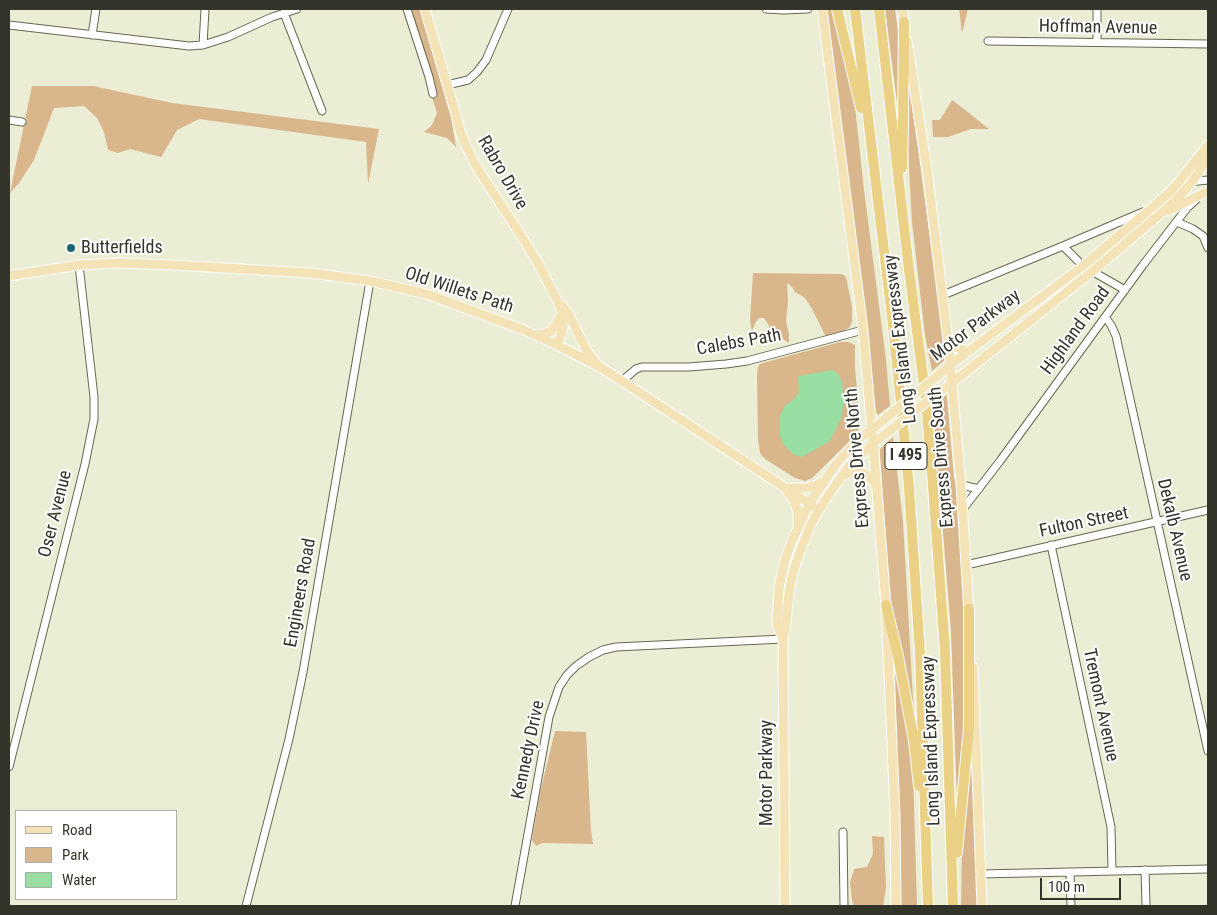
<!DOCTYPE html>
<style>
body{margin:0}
#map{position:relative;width:1217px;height:915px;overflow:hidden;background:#ebedd5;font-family:"Roboto Condensed",sans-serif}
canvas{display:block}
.frame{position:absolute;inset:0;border:10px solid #33342a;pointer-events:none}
.legend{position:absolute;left:15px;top:810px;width:162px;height:90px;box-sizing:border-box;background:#fff;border:1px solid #adaeaa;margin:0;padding:6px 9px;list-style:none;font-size:15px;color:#33342a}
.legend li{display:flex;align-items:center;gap:10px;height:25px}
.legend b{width:25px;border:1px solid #adaeaa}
.scale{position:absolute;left:1040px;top:878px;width:81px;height:22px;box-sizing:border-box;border:2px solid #33342a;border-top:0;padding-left:6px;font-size:15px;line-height:18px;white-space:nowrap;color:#33342a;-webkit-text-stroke:4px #fff;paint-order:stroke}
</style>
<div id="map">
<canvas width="1217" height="915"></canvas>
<div class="frame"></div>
<ul class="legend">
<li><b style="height:6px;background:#f3e3b6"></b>Road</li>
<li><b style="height:14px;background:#d9b68b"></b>Park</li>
<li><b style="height:14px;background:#98dda2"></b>Water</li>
</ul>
<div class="scale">100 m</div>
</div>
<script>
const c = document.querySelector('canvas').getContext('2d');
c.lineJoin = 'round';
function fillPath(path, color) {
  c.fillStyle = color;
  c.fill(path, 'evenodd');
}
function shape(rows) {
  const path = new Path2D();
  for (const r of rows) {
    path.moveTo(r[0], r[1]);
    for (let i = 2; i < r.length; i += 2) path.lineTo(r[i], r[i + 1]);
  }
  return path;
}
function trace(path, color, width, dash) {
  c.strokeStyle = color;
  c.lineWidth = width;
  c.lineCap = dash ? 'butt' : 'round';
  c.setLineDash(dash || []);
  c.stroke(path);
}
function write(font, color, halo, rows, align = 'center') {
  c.font = font + ' "Roboto Condensed",sans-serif';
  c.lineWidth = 4;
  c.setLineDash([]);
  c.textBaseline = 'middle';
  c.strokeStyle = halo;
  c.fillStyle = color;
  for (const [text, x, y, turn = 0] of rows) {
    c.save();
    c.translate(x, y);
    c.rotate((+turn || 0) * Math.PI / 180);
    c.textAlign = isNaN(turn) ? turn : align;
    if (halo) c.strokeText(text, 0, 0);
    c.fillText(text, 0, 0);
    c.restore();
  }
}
fillPath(shape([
 [405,9,420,9,451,117,456,147,447,138,424,132,432,125,437,113],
 [827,9,834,9,855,107,864,190,886,360,890,406,878,415,875,411],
 [885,9,895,9,899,40,900,102,897,102],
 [959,9,968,9,962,33,960,16],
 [907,83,909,83,943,334,945,360,932,371,925,335,912,222,907,130],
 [32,86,93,86,172,103,379,129,368,184,366,142,199,119,177,130,161,157,130,149,118,153,108,150,104,132,97,118,84,106,54,108,34,160,19,183,10,193],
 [952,100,964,109,989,129,971,129,948,137,933,137,932,120,940,120],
 [753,273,842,274,846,277,852,307,852,321,850,327,838,335,829,338,825,335,811,307,804,297,795,292,792,287,787,283,788,301,786,322,789,334,789,343,771,331,768,324,764,318,759,318,755,323,752,332,750,321],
 [840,342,848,342,855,345,855,367,860,427,853,438,812,478,805,481,795,478,765,459,760,453,758,439,757,375,758,367,760,364,766,362],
 [946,395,947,397,954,478,958,494,964,602,968,710,957,803,951,630,934,422,937,417,935,404],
 [893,437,903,522,915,734,890,597,880,454,880,449],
 [895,671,897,671,910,745,913,770,917,906,901,906],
 [555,731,586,732,591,831,593,844,542,843,536,846,532,840,540,793],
 [972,753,975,753,979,906,961,906,962,848],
 [872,836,884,837,886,887,883,906,854,906,852,900,850,883,854,869,867,867,873,854]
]), '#d9b68b');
fillPath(shape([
 [833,370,838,374,842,382,844,400,841,419,830,441,802,457,794,455,783,444,780,436,780,416,785,406,793,400,799,393,798,378,799,376]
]), '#98dda2');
const minor = shape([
 [407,9,429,77,433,94],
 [766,9,783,10,808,9],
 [284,13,322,111],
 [9,25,189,46,203,45,228,37,272,17,297,9],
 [92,35,96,9],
 [988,41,1208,44],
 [1097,42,1097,9],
 [203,45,205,9],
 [447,85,468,80,477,72,486,60,508,9],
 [9,120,22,122],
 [1189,182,1208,180],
 [1177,222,1193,229,1203,236,1208,248],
 [1063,246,1083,266,1125,290],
 [943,295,1063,246,1143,212],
 [1106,318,1111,325,1116,336,1208,751],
 [622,381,636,369,642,367,689,367,726,364,747,361,863,330],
 [961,484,966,486,979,489],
 [963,509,1000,461,1143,265,1187,208,1196,200],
 [1051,545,1111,827,1112,871],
 [966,565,1208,510],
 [9,767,85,464,94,419,94,397,79,265],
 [843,832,844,906],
 [1145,870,1146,906],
 [1070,872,1071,906],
 [980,874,1208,869],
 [246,906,289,739,303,672,370,281],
 [515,906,549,717,559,687,567,675,576,666,589,657,603,650,616,647,783,639]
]);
const major = shape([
 [425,9,456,115,461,134,470,154,479,171,522,237,538,263,556,298,563,314,563,328,557,345],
 [822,9,863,330,874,454,886,605,895,815,896,906],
 [902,9,905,28],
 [907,41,927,169,948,341,961,484,969,614],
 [1168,211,1208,191],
 [9,276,79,265,118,263,173,265,311,273,370,281,427,294,524,330,557,345,600,367,622,381,819,510],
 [563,306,568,313,587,351,596,363],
 [535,335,544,334,551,331,556,325,562,314],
 [948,341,957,348,969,351],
 [946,368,1083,266,1168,194,1178,183,1208,145],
 [948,386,1093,271,1159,215,1177,199,1192,182,1208,158],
 [842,476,854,472,864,473,876,484],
 [785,488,805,488,815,486,823,481],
 [788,492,794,500,798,512,798,524],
 [783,639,777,624,779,588,785,560,792,541,809,504,836,464,858,440,875,427],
 [973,667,982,906],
 [785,906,783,639,786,624,789,593,792,576,799,554,811,524,819,510,830,493,849,466,876,441]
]);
const highway = shape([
 [837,9,861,108],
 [855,9,892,317,901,403,909,488,920,653,928,906],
 [879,9,909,270,926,400,933,486,945,651,953,906],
 [902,168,903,129,904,22],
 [886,605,898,656,914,741,919,786],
 [957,853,969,727,969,609]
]);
trace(minor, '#676853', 9);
trace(major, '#fff', 11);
trace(highway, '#fff', 12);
trace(minor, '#fff', 7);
trace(major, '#f3e3b6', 9);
trace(highway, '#ebd185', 10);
const majorBridge = shape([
 [876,426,942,372],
 [879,439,943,389]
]);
trace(majorBridge, '#fff', 11, []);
trace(majorBridge, '#f3e3b6', 9);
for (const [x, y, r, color] of [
 [71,248,5,"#1a676f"]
]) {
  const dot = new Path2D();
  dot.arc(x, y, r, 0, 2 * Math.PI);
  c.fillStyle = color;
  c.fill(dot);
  trace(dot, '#fff', 2);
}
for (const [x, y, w] of [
 [906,456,42]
]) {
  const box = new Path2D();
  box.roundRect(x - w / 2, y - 13.5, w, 27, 4);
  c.fillStyle = '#fff';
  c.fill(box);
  trace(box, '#33342a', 1);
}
write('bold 16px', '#33342a', null, [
 ["I 495",906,456]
]);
write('18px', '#33342a', '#fff', [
 ["Hoffman Avenue",1098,28,1],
 ["Rabro Drive",502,173,60],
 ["Old Willets Path",459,291,18],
 ["Motor Parkway",976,326,-37],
 ["Highland Road",1076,331,-54],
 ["Long Island Expressway",901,339,-97],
 ["Calebs Path",739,343,-10],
 ["Express Drive South",942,457,-95],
 ["Express Drive North",858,458,-95],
 ["Oser Avenue",56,514,-76],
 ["Fulton Street",1084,523,-12],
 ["Dekalb Avenue",1174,530,77],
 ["Engineers Road",301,593,-80],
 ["Tremont Avenue",1100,705,78],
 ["Long Island Expressway",932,741,-92],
 ["Kennedy Drive",529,750,-78],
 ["Motor Parkway",767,773,-90]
]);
write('18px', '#33342a', '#fff', [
 ["Butterfields",81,248]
], 'left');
</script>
